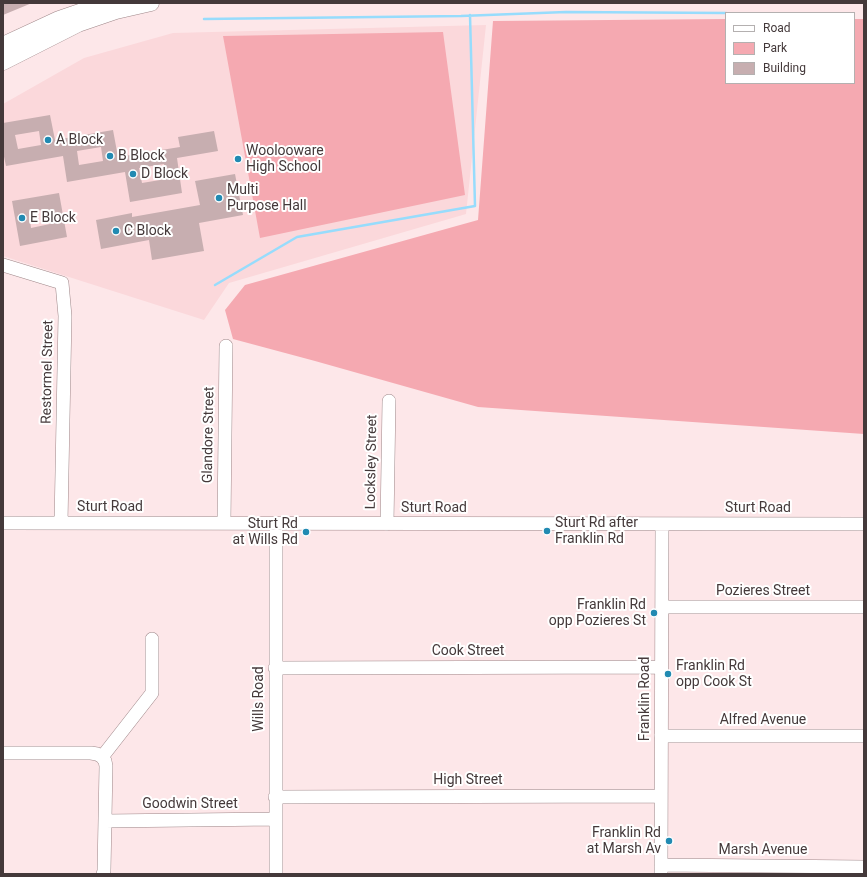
<!DOCTYPE html>
<style>
body{margin:0}
#map{position:relative;width:867px;height:877px;overflow:hidden;background:#fde7e9;font-family:Roboto,sans-serif}
canvas{display:block}
.frame{position:absolute;inset:0;border:4px solid #44393a;pointer-events:none}
.legend{position:absolute;left:725px;top:12px;width:130px;height:72px;box-sizing:border-box;background:#fff;border:1px solid #b4b0b0;margin:0;padding:5px 7px;list-style:none;font-size:12px;color:#44393a}
.legend li{display:flex;align-items:center;gap:8px;height:20px}
.legend b{width:20px;border:1px solid #b4b0b0}
</style>
<div id="map">
<canvas width="867" height="877"></canvas>
<div class="frame"></div>
<ul class="legend">
<li><b style="height:5px;background:#fff"></b>Road</li>
<li><b style="height:11px;background:#f5a9b1"></b>Park</li>
<li><b style="height:11px;background:#c7aeb0"></b>Building</li>
</ul>
</div>
<script>
const c = document.querySelector('canvas').getContext('2d');
c.lineJoin = 'round';
function fillPath(path, color) {
  c.fillStyle = color;
  c.fill(path, 'evenodd');
}
function shape(rows) {
  const path = new Path2D();
  for (const r of rows) {
    path.moveTo(r[0], r[1]);
    for (let i = 2; i < r.length; i += 2) path.lineTo(r[i], r[i + 1]);
  }
  return path;
}
function trace(path, color, width, dash) {
  c.strokeStyle = color;
  c.lineWidth = width;
  c.lineCap = dash ? 'butt' : 'round';
  c.setLineDash(dash || []);
  c.stroke(path);
}
function write(font, color, halo, rows, align = 'center') {
  c.font = font + ' Roboto,sans-serif';
  c.lineWidth = 4;
  c.setLineDash([]);
  c.textBaseline = 'middle';
  c.strokeStyle = halo;
  c.fillStyle = color;
  for (const [text, x, y, turn = 0] of rows) {
    c.save();
    c.translate(x, y);
    c.rotate((+turn || 0) * Math.PI / 180);
    c.textAlign = isNaN(turn) ? turn : align;
    if (halo) c.strokeText(text, 0, 0);
    c.fillText(text, 0, 0);
    c.restore();
  }
}
fillPath(shape([
 [486,25,466,214,229,283,204,320,3,256,3,104,84,58,173,33]
]), '#fbd8db');
fillPath(shape([
 [726,19,726,83,854,83,854,19,864,19,864,434,478,407,315,361,233,339,225,310,245,285,478,220,493,21],
 [443,32,465,195,260,238,223,36]
]), '#f5a9b1');
trace(shape([
 [204,19,461,16,566,12,726,13],
 [215,285,297,237,475,206,470,15]
]), '#97dcfc', 2.5);
fillPath(shape([
 [3,3,32,3,3,15],
 [50,115,55,140,113,130,118,157,180,147,178,137,214,131,218,151,177,158,182,193,130,202,125,172,67,182,63,156,6,166,3,152,3,123],
 [39,131,41,145,18,149,15,135],
 [101,147,103,161,79,165,77,151],
 [164,164,166,179,142,183,139,168],
 [235,174,243,215,199,223,204,251,152,260,149,240,101,249,96,220,132,213,132,217,200,205,195,181],
 [59,193,67,237,20,246,12,201],
 [48,209,50,224,31,228,29,212]
]), '#c7aeb0');
const minor = shape([
 [3,265,62,283,65,316,61,523],
 [3,523,864,524],
 [224,523,226,346],
 [387,524,389,401],
 [662,607,864,607],
 [275,668,661,667],
 [661,736,864,736],
 [3,753,91,753,97,754,102,757,105,761,106,766,104,871,103,874],
 [102,757,152,693,152,639],
 [275,797,661,796],
 [105,821,275,819],
 [661,865,864,867],
 [276,874,276,523],
 [661,874,662,524]
]);
const major = shape([
 [3,45,59,19,106,3],
 [3,62,78,24,116,11,151,3]
]);
trace(minor, '#9f8789', 14);
trace(major, '#9f8789', 17);
trace(minor, '#fff', 13);
trace(major, '#fff', 16);
for (const [x, y, r, color] of [
 [48,140,4,"#218ab2"],
 [110,156,4,"#218ab2"],
 [238,159,4,"#218ab2"],
 [133,174,4,"#218ab2"],
 [219,198,4,"#218ab2"],
 [22,218,4,"#218ab2"],
 [116,231,4,"#218ab2"],
 [547,531,4,"#218ab2"],
 [306,532,4,"#218ab2"],
 [654,613,4,"#218ab2"],
 [668,674,4,"#218ab2"],
 [669,841,4,"#218ab2"]
]) {
  const dot = new Path2D();
  dot.arc(x, y, r, 0, 2 * Math.PI);
  c.fillStyle = color;
  c.fill(dot);
  trace(dot, '#fff', 1.5);
}
write('14px', '#44393a', '#fff', [
 ["A Block",56,140],
 ["Woolooware",246,151],
 ["High School",246,167],
 ["B Block",118,156],
 ["D Block",141,174],
 ["Multi",227,190],
 ["Purpose Hall",227,206],
 ["E Block",30,218],
 ["C Block",124,231],
 ["Sturt Rd after",555,523],
 ["Franklin Rd",555,539],
 ["Sturt Rd",298,524,"right"],
 ["at Wills Rd",298,540,"right"],
 ["Franklin Rd",646,605,"right"],
 ["opp Pozieres St",646,621,"right"],
 ["Franklin Rd",676,666],
 ["opp Cook St",676,682],
 ["Franklin Rd",661,833,"right"],
 ["at Marsh Av",661,849,"right"]
], 'left');
write('14px', '#44393a', '#fff', [
 ["Restormel Street",48,372,-89],
 ["Glandore Street",209,435,-89],
 ["Locksley Street",372,462,-89],
 ["Sturt Road",110,507],
 ["Sturt Road",434,508],
 ["Sturt Road",758,508],
 ["Pozieres Street",763,591],
 ["Cook Street",468,651],
 ["Wills Road",259,699,-90],
 ["Franklin Road",645,699,-90],
 ["Alfred Avenue",763,720],
 ["High Street",468,780],
 ["Goodwin Street",190,804],
 ["Marsh Avenue",763,850]
]);
</script>
